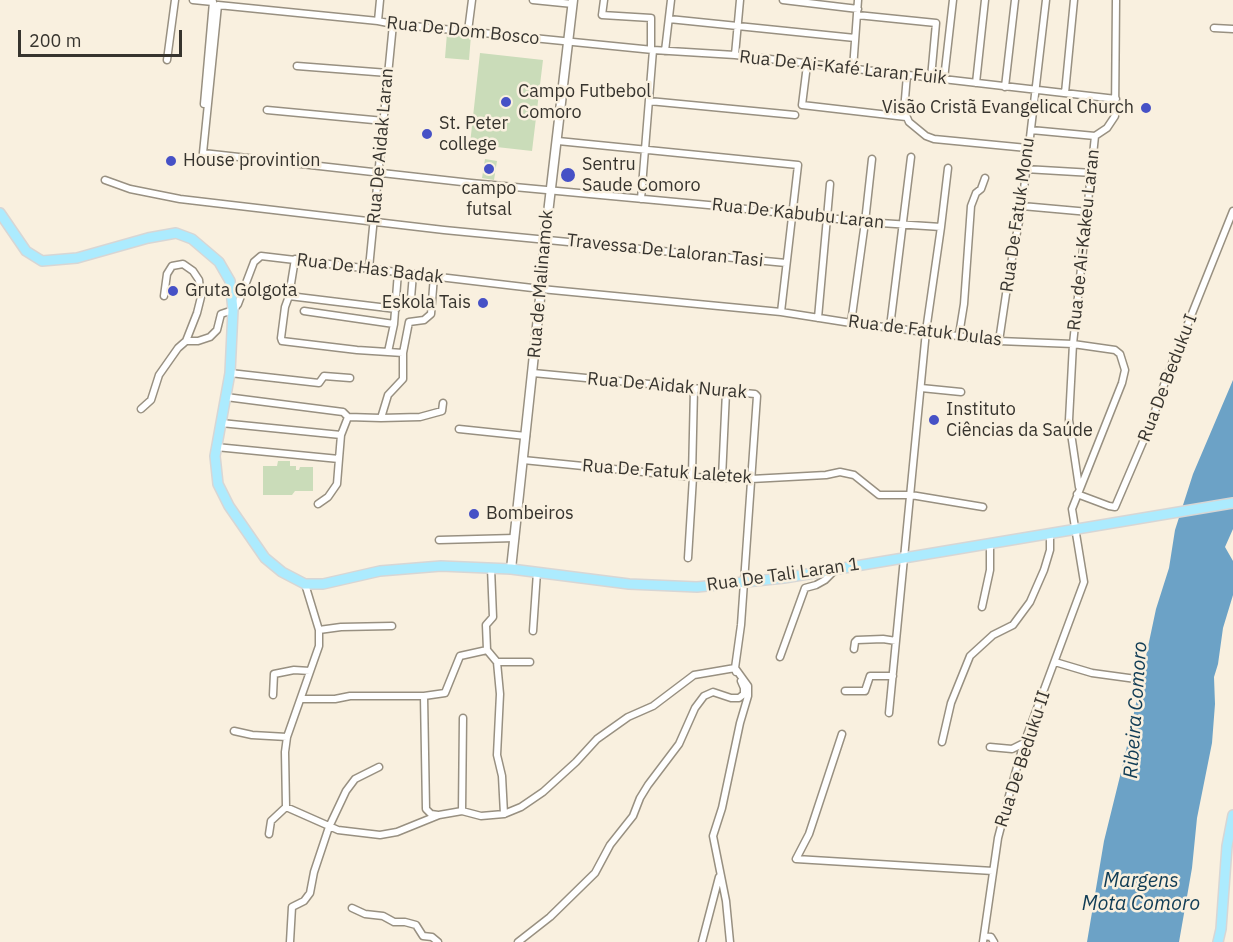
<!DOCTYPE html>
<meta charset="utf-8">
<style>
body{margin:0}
#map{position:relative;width:1233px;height:942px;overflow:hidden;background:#f9f0df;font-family:"IBM Plex Sans",sans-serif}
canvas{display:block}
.scale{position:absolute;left:18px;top:30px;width:164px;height:27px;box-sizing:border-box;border:3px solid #37342e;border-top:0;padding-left:8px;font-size:18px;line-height:21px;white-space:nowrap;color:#37342e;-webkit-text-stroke:4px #f9f0df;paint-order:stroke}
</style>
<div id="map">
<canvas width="1233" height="942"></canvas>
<div class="scale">200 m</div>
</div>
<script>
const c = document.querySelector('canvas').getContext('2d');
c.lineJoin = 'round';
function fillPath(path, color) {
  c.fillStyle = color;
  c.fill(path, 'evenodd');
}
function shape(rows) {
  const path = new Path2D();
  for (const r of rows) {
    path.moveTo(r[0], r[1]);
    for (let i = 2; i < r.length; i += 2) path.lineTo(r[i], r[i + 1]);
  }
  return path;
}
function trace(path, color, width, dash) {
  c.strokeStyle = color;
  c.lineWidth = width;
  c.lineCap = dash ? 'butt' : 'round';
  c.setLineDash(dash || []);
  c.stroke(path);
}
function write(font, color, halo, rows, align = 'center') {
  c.font = font + ' "IBM Plex Sans",sans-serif';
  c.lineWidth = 5;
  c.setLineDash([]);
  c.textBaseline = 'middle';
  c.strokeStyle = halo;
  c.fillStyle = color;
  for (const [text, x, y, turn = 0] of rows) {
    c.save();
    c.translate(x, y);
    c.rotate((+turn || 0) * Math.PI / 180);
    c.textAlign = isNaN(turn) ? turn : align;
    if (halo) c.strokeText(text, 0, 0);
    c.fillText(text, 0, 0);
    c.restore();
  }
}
fillPath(shape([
 [447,33,471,35,469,60,445,58],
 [480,53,543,60,532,151,470,144],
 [485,159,497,161,494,180,482,178],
 [278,461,290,461,290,466,296,466,296,470,299,470,300,467,313,467,313,491,295,491,292,495,263,495,263,466,277,466]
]), '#cadcb9');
fillPath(shape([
 [1233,380,1233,529,1225,547,1233,561,1233,595,1223,628,1218,664,1214,677,1215,704,1212,743,1197,818,1192,868,1179,942,1087,942,1104,841,1124,760,1156,609,1169,568,1175,530,1193,474]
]), '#6ca2c6');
const street = shape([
 [193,0,213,2,204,104],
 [380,0,378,21,393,24,653,50,735,55,1116,99],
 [533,0,573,4],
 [604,0,602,15,651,18,651,50],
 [783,0,858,9],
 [857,15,936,23,931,78],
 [669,19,855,38],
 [378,21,218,5,203,153,471,183,719,206,865,222,941,227,926,331,889,713],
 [1214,28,1233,29],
 [468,31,472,0],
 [665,51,671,0],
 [735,55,740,0],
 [167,60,175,0],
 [807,65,802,105,906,117],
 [297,66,388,73],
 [853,69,858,0],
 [907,75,904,111,909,122,926,136,934,139,1027,148],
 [944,79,953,0],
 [976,83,985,0],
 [1005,87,1015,0],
 [1065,93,1074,0],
 [649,101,795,115],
 [267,110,384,121],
 [1031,130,1095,136],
 [558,141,798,165,781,312],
 [1025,169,1093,173],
 [105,180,130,189,180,199,444,230,786,263],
 [641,199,653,50],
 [1022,206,1089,212],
 [941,227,948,168],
 [295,259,289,296,285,307,281,338,282,341,357,350,388,352],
 [369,268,393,24],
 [164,296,167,274,172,266,183,264,193,271,199,280,201,297,197,313,186,341],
 [289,296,396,309],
 [411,298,413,274],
 [304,311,394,324],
 [818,318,830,184],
 [851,323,865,222,872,159],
 [890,327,911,157],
 [959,335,964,304,971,206,976,193,981,189,985,178],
 [999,341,1009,274,1022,206,1046,0],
 [403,353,409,322,424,320,431,314,434,276],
 [230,373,319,383,324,376,350,378],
 [533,373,755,394,757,396,741,625,735,668,736,672],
 [921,388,961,392],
 [226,397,343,412,348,417],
 [141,409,151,400,159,375,178,348,186,341,198,341,210,337,217,330,221,314,233,310,238,304,254,262,261,256,541,289,781,312,851,323,999,341,1073,344,1115,350,1120,354,1125,370,1122,383,1072,509,1084,582,1023,746,1010,792,998,838,983,942],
 [381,418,420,417,442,411,443,403],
 [221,423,341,435],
 [459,429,526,436],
 [216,447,339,459,341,435,348,417,381,418,388,395,403,379,403,353,388,352,394,324,398,272],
 [523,460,693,477,751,479,826,475,840,472,854,475,879,495,911,495,983,507],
 [692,476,694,389],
 [722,478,726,392],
 [1079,487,1069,420,1073,344,1095,136,1107,128,1115,116,1116,0],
 [1077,494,1109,506,1115,507,1151,423,1167,376,1233,211],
 [318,504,328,497,337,484,339,459],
 [439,540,515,538],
 [688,558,693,477],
 [305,584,319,630,319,646,287,737,285,752,286,807,338,830,380,835,397,832,439,815,462,811,481,816,504,814,521,807,543,792,576,762,597,739,628,717,653,706,694,675,735,668,748,686,748,696,740,723,722,808,713,836,726,901,730,942],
 [982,607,990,570,990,544],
 [319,630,341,627,392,626],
 [533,631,537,572],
 [854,649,855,642,857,640,883,639,896,641],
 [487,650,497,662,500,694,497,755,502,776,504,814],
 [780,657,805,588,816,585,825,580,836,569],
 [497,662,530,662],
 [1055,662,1092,673,1136,679],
 [845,691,865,691,870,676,893,676],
 [273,695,274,674,294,670,310,671],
 [424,696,426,809,431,814,438,815],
 [301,699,335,699,350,696,424,696,445,693,460,656,487,650,486,625,493,617,491,568],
 [234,731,252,735,287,737],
 [842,734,809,834,796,859,993,871],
 [942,742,951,703,970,656,993,635,1013,625,1030,602,1044,570,1050,550,1050,534],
 [990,747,1012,749,1024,743],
 [462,811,463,718],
 [269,834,271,821,286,807],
 [352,908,365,914,383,916,394,922,405,922,416,925,423,936,432,937,438,942],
 [984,936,991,937,994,942],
 [290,942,292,907,304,901,310,893,314,872,329,827,346,791,355,779,379,767],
 [518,942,550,917,595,873,610,845,633,816,640,798,648,785,679,744,695,708,704,696,713,692,731,698,739,698,744,694,744,688,741,681],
 [702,942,719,877]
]);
const secondary = shape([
 [511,569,541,289,545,239,573,0]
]);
const primary = shape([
 [0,213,26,251,42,261,77,258,148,238,176,233,192,239,219,262,230,281,233,310,230,373,215,456,218,484,229,506,265,558,282,572,305,584,323,584,380,571,441,566,511,569,629,584,697,587,784,578,1233,503],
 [1218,942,1221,929,1227,846,1233,815]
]);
trace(street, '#989081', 9);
trace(secondary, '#989081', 11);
trace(primary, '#d7d6d5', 12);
trace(street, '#fff', 6);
trace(secondary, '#fff', 8);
trace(primary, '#acebfe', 9);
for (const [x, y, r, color] of [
 [506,102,6,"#4651c6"],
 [1146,108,6,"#4651c6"],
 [427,134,6,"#4651c6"],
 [171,161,6,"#4651c6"],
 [489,169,6,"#4651c6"],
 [568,175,8,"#4651c6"],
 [173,291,6,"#4651c6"],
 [483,303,6,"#4651c6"],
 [934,420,6,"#4651c6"],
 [474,514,6,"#4651c6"]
]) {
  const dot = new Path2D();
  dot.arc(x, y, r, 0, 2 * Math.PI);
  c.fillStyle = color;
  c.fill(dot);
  trace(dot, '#f9f0df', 2);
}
write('18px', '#37342e', '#f9f0df', [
 ["Rua De Dom Bosco",463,31,6],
 ["Rua De Ai-Kafé Laran Fuik",843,68,6],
 ["Rua De Aidak Laran",381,146,-85],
 ["Rua De Kabubu Laran",798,214,6],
 ["Rua De Fatuk Monu",1018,215,-82],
 ["Rua de Ai-Kakeu Laran",1084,240,-84],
 ["Travessa De Laloran Tasi",665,251,6],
 ["Rua De Has Badak",370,269,7],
 ["Rua de Malinamok",541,284,-85],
 ["Rua de Fatuk Dulas",925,331,7],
 ["Rua De Beduku I",1168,378,-69],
 ["Rua De Aidak Nurak",667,386,5],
 ["Rua De Fatuk Laletek",667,472,4],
 ["Rua De Tali Laran 1",783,575,-8],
 ["Rua De Beduku II",1023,759,-72]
]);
write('18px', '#37342e', '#f9f0df', [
 ["Campo Futbebol",518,92],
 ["Comoro",518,113],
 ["Visão Cristã Evangelical Church",1134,108,"right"],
 ["St. Peter",439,124],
 ["college",439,145],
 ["House provintion",183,161],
 ["Sentru",582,165],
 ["Saude Comoro",582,186],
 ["campo",489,189,"center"],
 ["futsal",489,210,"center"],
 ["Gruta Golgota",185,291],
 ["Eskola Tais",471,303,"right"],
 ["Instituto",946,410],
 ["Ciências da Saúde",946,431],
 ["Bombeiros",486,514]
], 'left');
write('italic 20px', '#103c55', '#f9f0df', [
 ["Ribeira Comoro",1136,710,-86],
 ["Margens",1141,881],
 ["Mota Comoro",1141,904]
]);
</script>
